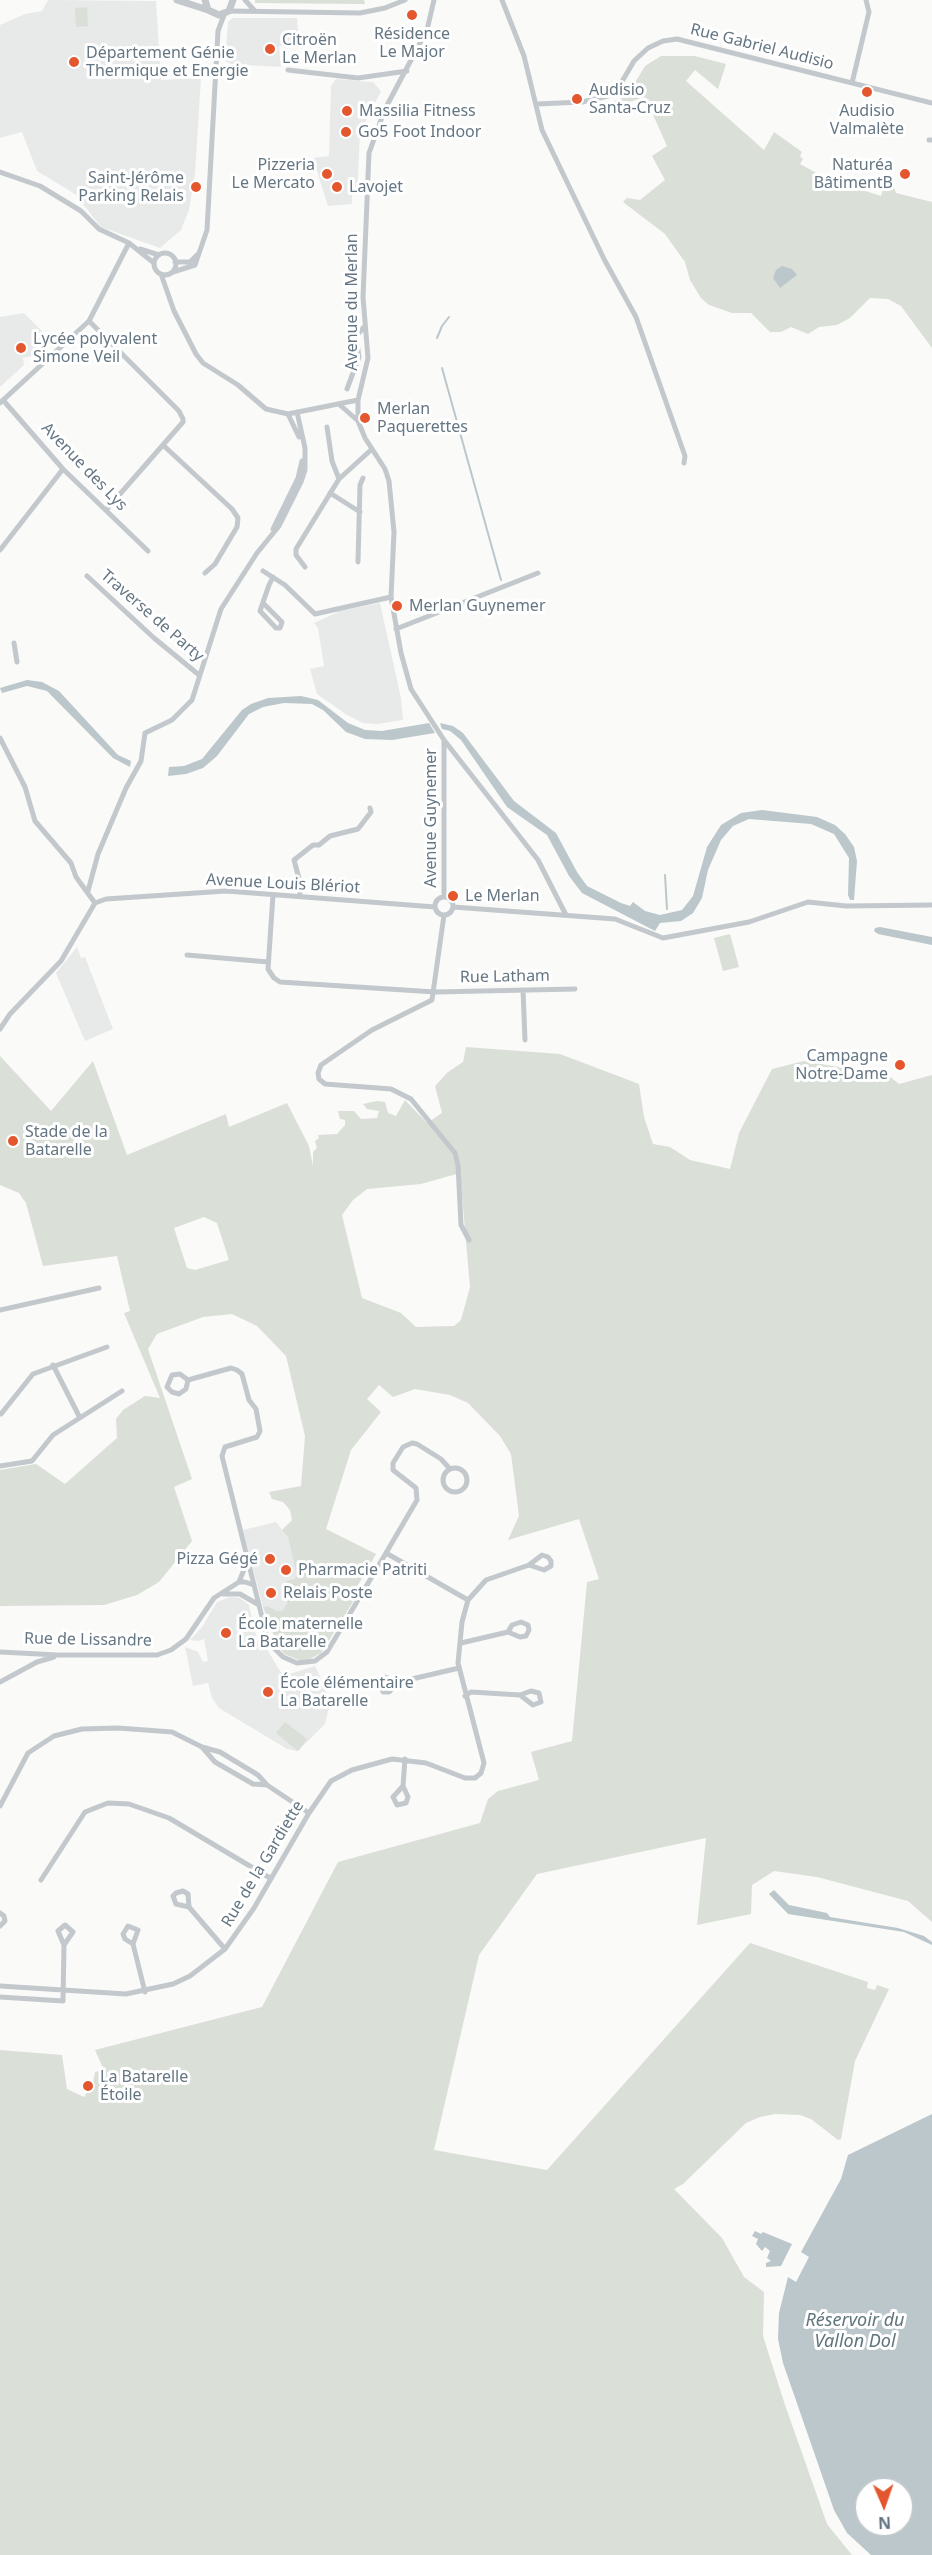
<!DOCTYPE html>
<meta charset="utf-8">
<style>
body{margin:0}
#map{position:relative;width:932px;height:2555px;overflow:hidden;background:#fafaf8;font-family:"Noto Sans",sans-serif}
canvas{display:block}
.north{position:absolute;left:854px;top:2477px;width:60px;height:60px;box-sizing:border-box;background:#fff;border:2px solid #c1c8cd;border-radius:50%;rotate:178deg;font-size:16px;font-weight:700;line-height:24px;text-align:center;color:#657683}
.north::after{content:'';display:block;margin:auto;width:21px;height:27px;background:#e4572e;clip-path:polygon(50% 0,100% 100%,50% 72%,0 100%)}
</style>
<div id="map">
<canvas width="932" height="2555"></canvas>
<div class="north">N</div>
</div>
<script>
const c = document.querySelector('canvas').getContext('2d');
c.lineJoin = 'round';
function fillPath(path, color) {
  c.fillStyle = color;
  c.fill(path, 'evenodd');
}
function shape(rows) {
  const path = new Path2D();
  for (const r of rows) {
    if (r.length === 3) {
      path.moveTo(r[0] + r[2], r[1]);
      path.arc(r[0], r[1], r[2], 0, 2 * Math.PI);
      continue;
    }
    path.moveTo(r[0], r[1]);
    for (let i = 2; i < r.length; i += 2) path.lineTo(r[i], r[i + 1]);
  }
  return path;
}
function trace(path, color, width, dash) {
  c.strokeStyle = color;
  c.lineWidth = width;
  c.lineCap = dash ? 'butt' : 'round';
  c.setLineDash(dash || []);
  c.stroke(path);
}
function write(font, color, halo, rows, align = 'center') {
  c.font = font + ' "Noto Sans",sans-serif';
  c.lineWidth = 6;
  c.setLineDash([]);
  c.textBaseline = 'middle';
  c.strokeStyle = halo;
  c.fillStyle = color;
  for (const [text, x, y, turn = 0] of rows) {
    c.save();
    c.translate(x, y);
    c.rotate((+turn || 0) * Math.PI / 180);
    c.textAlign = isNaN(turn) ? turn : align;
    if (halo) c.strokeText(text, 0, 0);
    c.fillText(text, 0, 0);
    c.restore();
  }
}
fillPath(shape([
 [48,0,156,1,161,80,201,78,195,174,189,210,181,230,160,248,101,227,75,194,37,171,22,132,0,138,0,25,25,14,42,11],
 [233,18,297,18,299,45,279,46,281,67,231,64,225,61,228,22],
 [336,79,373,82,381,91,360,133,357,194,352,195,352,204,328,206,313,158,329,156,331,86],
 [24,313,51,340,32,356,23,358,24,365,0,387,0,317],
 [380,603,401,698,403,720,377,724,363,723,347,715,317,694,310,669,324,666,318,628,314,623,340,611],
 [77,947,81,958,85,957,113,1029,85,1041,56,973],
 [276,1522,288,1537,296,1573,295,1579,286,1586,287,1603,283,1610,277,1611,268,1606,263,1607,243,1530],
 [230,1597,240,1598,249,1605,257,1640,265,1646,283,1676,315,1666,323,1683,330,1703,325,1724,298,1751,287,1749,219,1708,212,1698,208,1683,193,1686,185,1647,198,1652,203,1662,208,1661,204,1639,198,1641,190,1640,202,1627,217,1602]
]), '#e8e9e9');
fillPath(shape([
 [255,0,364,0,365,4,255,3],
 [87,7,88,26,76,27,75,8],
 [661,56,695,56,726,64,718,89,695,70,686,81,764,150,774,132,802,152,800,156,803,159,800,164,820,175,820,179,825,182,827,179,881,196,886,177,893,184,896,193,932,202,932,348,901,306,888,299,870,298,850,318,837,325,819,327,808,334,791,327,781,332,770,332,751,313,732,313,709,305,701,298,690,280,685,262,665,234,623,202,627,198,640,200,665,180,652,156,667,146,645,97,600,111,603,106,622,98,630,91,645,66],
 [730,934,739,967,723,971,714,938],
 [466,1047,560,1054,639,1084,644,1117,653,1144,670,1147,690,1160,730,1169,739,1133,772,1069,804,1061,889,1076,899,1084,932,1075,932,1922,908,1901,817,1877,774,1871,752,1885,751,1914,697,1925,706,1838,537,1874,479,1955,434,2150,547,2170,750,1943,868,1982,867,1988,875,1990,877,1985,889,1989,855,2061,841,2139,838,2140,811,2119,800,2115,775,2114,760,2117,746,2123,683,2184,674,2189,722,2238,744,2277,764,2292,763,2336,785,2405,827,2524,852,2555,0,2555,0,2050,62,2055,67,2089,84,2097,93,2083,95,2072,104,2070,95,2050,262,2007,338,1862,480,1823,488,1799,498,1791,539,1780,531,1752,572,1741,587,1582,599,1579,579,1519,508,1540,519,1516,511,1454,500,1436,468,1403,450,1395,415,1389,393,1397,379,1385,367,1399,381,1412,351,1450,326,1529,376,1554,353,1594,356,1597,321,1653,310,1659,301,1661,284,1654,277,1644,263,1607,268,1606,277,1611,283,1610,287,1603,287,1581,295,1579,296,1573,288,1537,282,1530,292,1520,290,1510,283,1502,272,1499,269,1492,301,1486,305,1436,286,1356,257,1326,232,1314,203,1317,157,1334,148,1349,192,1479,174,1487,192,1541,159,1582,137,1595,104,1605,0,1606,0,1470,36,1464,65,1484,117,1438,116,1419,123,1410,145,1396,160,1398,124,1313,130,1311,117,1256,43,1266,26,1203,19,1193,0,1185,0,1056,51,1111,93,1061,127,1155,226,1114,229,1127,287,1103,309,1146,313,1166,313,1152,317,1148,315,1141,319,1138,318,1135,337,1134,345,1125,345,1120,340,1119,338,1111,354,1111,361,1119,377,1118,379,1111,367,1109,363,1104,377,1101,385,1102,388,1113,396,1116,405,1100,427,1123,442,1113,435,1086,448,1072,463,1062],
 [460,1173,470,1287,461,1320,454,1326,416,1327,401,1313,362,1298,342,1215,353,1200,367,1189,421,1184],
 [204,1217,217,1223,229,1260,195,1270,187,1268,174,1228],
 [285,1722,307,1739,298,1751,276,1733]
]), '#dadfd7');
fillPath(shape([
 [782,266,792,269,797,275,780,288,773,278,776,270],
 [27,680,42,682,59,691,118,755,131,761,130,767,113,758,47,691,27,686,2,693,0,688],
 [301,696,318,700,348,723,365,730,382,731,429,723,435,733,392,740,365,739,346,732,323,710,312,704,284,703,263,707,249,714,217,756,203,768,186,774,168,776,169,767,184,766,202,759,242,710,251,704,268,698],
 [440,723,453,726,463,733,514,801,556,833,577,872,587,886,621,903,630,906,633,902,645,911,660,915,682,910,693,896,707,847,721,825,741,813,762,810,817,817,835,825,845,834,854,847,857,861,854,900,850,900,848,895,849,858,834,834,811,824,749,819,733,826,721,840,708,870,702,898,693,913,681,921,660,923,655,931,582,893,569,876,547,835,507,807,461,740,450,731,442,729],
 [880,927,932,937,932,945,878,934,874,931,875,928],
 [774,1890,789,1905,827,1913,830,1917,898,1928,924,1936,932,1942,932,1945,904,1932,788,1914,769,1894],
 [932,2114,932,2555,871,2555,847,2533,834,2510,783,2363,778,2339,779,2313,788,2277,796,2282,809,2257,801,2252,841,2179,848,2155],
 [866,2489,902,2489,902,2525,866,2525],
 [755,2231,761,2234,763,2232,792,2244,781,2266,766,2267,766,2263,771,2261,767,2258,770,2251,765,2247,762,2251,756,2244,758,2239,752,2236]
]), '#bbc7cb');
trace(shape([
 [437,338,442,326,449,317],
 [442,368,501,580],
 [665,875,667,909]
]), '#bbc7cb', 2);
trace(shape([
 [245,0,254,10],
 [434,0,427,30,385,109,369,153,363,297,368,358,358,400,358,421,365,438,385,469,389,481,394,532,391,597,401,653,411,689,444,740,538,860,566,915],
 [502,0,524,56,542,130,604,259,636,317,685,456,684,463],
 [229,11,360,13,385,8,405,0],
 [288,70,358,78,407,71],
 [852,83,869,12,866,0],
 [537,104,582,102,608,96,620,85,634,61,648,48,663,41,677,39,932,103],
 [929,140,932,140],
 [0,172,40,186,81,211,99,229,129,243],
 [140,249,159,255],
 [165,264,11],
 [175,262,190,262,198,254],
 [173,272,195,265,207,230,218,31,224,15],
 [161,274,174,311,196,354,203,363,238,385,266,409,288,414,358,400],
 [89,321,179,411,183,419,183,422,106,510],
 [347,389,359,357,356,336,365,326],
 [3,400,63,469,148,551],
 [0,403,89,321,129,243,154,263],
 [340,405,357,420],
 [288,414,299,437],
 [327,427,332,461,339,479],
 [163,445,232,509,238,518,237,527,215,564,205,573],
 [330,493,360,512],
 [273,529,298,478,302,461],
 [0,550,63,469],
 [358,562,360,485,363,478],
 [305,567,296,555,296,549,339,479,372,449],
 [263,571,285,585,315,614,391,597],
 [87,576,154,638,199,675],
 [263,603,282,622,280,628,276,628,260,611,261,608,269,585,273,577],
 [396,629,538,573],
 [14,643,17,662],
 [0,738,25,787,35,821,71,863,76,877,95,903],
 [88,891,98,854,126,788,141,761,145,733,172,720,192,700,221,609,257,553,279,526,301,482,305,470,305,448,297,412],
 [273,895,268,969,274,978,280,982,435,992,575,989],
 [300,896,300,882,294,860,313,845,319,845,330,836,358,829,371,812,370,808],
 [444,896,444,740],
 [444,906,9],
 [95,903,106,899,226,891,435,907],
 [453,907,615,919,663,938,749,922,808,902,846,906,932,905],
 [444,915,432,1000,372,1030,321,1065,318,1073,319,1079,325,1084,391,1089,411,1099,455,1153,458,1165,461,1225,469,1240],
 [187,955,268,962],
 [523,990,525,1040],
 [0,1029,10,1014,61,961,95,903],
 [0,1310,99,1288],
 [53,1365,79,1416],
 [188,1380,180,1374,172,1375,167,1387,172,1392,179,1394,186,1389,188,1380,231,1368,237,1370,242,1374,249,1400,256,1409,260,1431,257,1437,225,1447,222,1456,254,1585],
 [1,1414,33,1374,107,1347],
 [0,1466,32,1461,53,1435,122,1391],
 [455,1480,12],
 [386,1553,417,1500,416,1488,393,1470,393,1463,403,1447,412,1443,417,1444,441,1459,450,1469],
 [239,1582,247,1562],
 [223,1594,240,1594,259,1605],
 [461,1643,508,1632,512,1625,521,1622,528,1625,529,1630,526,1636,520,1637,508,1632],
 [0,1652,58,1655,157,1655,171,1650,186,1639,214,1598,239,1582,245,1582,254,1585,266,1633,275,1649,283,1657,297,1663,315,1661,327,1652,386,1553,468,1600],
 [0,1682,37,1662,54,1657],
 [399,1682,385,1677,380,1683,383,1692,389,1692,399,1682,459,1668],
 [465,1696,471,1692,520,1695,531,1691,539,1693,541,1702,533,1705,520,1695],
 [202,1747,220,1752,258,1775,267,1785],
 [403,1786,408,1797,406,1803,397,1805,393,1797,403,1786,405,1759],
 [0,1806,28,1753,54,1736,82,1729,118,1728,172,1732,202,1747,215,1762,253,1784,267,1785,309,1813],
 [41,1880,85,1812,108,1803,129,1804,169,1818,270,1878],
 [189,1907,188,1894,183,1891,176,1893,173,1896,176,1904,189,1907,225,1949],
 [0,1913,4,1916,5,1921,0,1926],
 [133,1944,138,1930,128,1926,123,1934,125,1939,133,1944,145,1992],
 [0,1986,126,1994,173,1984,190,1976,225,1949,254,1908,309,1813,331,1781,352,1770,392,1759,426,1763,465,1778,475,1778,481,1773,484,1763,458,1663,462,1622,468,1600,486,1580,529,1565,544,1570,551,1566,551,1561,548,1557,542,1555,529,1565],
 [0,1997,63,2001,64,1945,58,1931,65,1925,73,1932,64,1945]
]), '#c3c8cc', 5);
trace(shape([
 [177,0,208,10],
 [205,0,208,10,219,15,229,11,233,0]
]), '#c3c8cc', 7);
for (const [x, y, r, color] of [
 [412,15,6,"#e4572e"],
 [270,49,6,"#e4572e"],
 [74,62,6,"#e4572e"],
 [867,92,6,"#e4572e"],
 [577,99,6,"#e4572e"],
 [347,111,6,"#e4572e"],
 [346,132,6,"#e4572e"],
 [327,174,6,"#e4572e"],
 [905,174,6,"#e4572e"],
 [196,187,6,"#e4572e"],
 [337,187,6,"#e4572e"],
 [21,348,6,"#e4572e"],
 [365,418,6,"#e4572e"],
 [397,606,6,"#e4572e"],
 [453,896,6,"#e4572e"],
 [900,1065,6,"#e4572e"],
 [13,1141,6,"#e4572e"],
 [270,1559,6,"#e4572e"],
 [286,1570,6,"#e4572e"],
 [271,1593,6,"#e4572e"],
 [226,1633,6,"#e4572e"],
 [268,1692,6,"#e4572e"],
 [88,2086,6,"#e4572e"]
]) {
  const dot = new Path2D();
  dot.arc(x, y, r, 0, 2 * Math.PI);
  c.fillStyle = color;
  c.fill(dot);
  trace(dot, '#fff', 2);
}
write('16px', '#657683', '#fff', [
 ["Résidence",412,34,"center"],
 ["Le Major",412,52,"center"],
 ["Citroën",282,40],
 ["Le Merlan",282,58],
 ["Département Génie",86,53],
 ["Thermique et Energie",86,71],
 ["Audisio",589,90],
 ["Santa-Cruz",589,108],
 ["Massilia Fitness",359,111],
 ["Audisio",867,111,"center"],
 ["Valmalète",867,129,"center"],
 ["Go5 Foot Indoor",358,132],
 ["Pizzeria",315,165,"right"],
 ["Le Mercato",315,183,"right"],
 ["Naturéa",893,165,"right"],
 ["BâtimentB",893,183,"right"],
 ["Saint-Jérôme",184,178,"right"],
 ["Parking Relais",184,196,"right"],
 ["Lavojet",349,187],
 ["Lycée polyvalent",33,339],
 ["Simone Veil",33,357],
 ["Merlan",377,409],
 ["Paquerettes",377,427],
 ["Merlan Guynemer",409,606],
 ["Le Merlan",465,896],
 ["Campagne",888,1056,"right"],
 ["Notre-Dame",888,1074,"right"],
 ["Stade de la",25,1132],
 ["Batarelle",25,1150],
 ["Pizza Gégé",258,1559,"right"],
 ["Pharmacie Patriti",298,1570],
 ["Relais Poste",283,1593],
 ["École maternelle",238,1624],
 ["La Batarelle",238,1642],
 ["École élémentaire",280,1683],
 ["La Batarelle",280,1701],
 ["La Batarelle",100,2077],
 ["Étoile",100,2095]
], 'left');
write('16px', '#657683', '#fff', [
 ["Rue Gabriel Audisio",762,47,14],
 ["Avenue du Merlan",352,302,-90],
 ["Avenue des Lys",84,467,46],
 ["Traverse de Party",152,616,41],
 ["Avenue Guynemer",431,818,-90],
 ["Avenue Louis Blériot",283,884,3],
 ["Rue Latham",505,977,-1],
 ["Rue de Lissandre",88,1640,1],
 ["Rue de la Gardiette",263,1864,-59]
]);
write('italic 18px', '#60757c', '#fff', [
 ["Réservoir du",855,2321],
 ["Vallon Dol",855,2342]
]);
</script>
